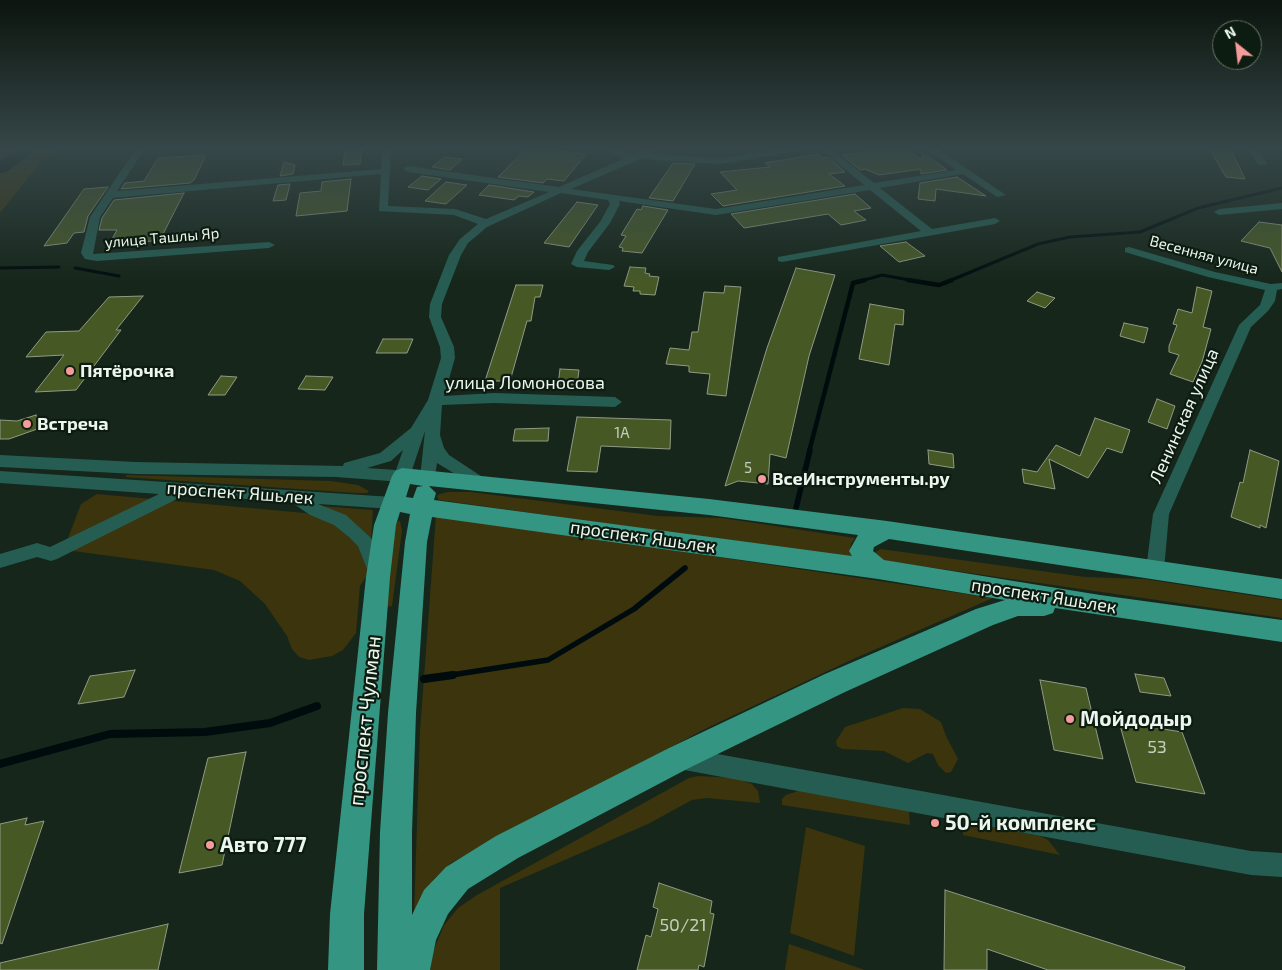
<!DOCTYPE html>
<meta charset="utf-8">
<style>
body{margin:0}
#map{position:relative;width:1282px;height:970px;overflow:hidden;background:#16261a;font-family:"Exo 2",sans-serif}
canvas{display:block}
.north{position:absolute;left:1212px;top:20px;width:50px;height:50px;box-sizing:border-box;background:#0d1c11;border:1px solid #667369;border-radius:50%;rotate:331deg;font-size:14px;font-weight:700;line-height:20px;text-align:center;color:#ecf6ee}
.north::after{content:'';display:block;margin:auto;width:18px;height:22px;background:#f59b99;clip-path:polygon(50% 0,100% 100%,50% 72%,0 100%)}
</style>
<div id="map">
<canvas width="1282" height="970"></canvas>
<div class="north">N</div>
</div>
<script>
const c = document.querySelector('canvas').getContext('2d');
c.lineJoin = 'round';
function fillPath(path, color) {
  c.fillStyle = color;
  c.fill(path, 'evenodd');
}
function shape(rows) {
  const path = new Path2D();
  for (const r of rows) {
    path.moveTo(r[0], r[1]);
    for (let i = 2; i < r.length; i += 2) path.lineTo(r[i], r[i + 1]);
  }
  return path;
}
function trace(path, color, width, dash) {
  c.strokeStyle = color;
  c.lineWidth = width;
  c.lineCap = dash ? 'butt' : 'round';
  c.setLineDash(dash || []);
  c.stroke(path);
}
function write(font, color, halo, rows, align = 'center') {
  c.font = font + ' "Exo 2",sans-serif';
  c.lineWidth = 4.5;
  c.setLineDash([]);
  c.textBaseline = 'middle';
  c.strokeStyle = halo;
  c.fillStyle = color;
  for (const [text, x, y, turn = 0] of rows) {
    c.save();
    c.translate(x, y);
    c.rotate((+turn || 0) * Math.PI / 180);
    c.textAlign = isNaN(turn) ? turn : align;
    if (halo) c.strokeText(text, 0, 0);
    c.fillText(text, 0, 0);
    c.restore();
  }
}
fillPath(shape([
 [0,150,57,150,41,162,0,213],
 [127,475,331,481,358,485,369,491,367,493,355,493,125,477],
 [448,492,471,492,658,516,722,518,855,538,851,544,850,551,854,558,439,500,437,496,440,494],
 [97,494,305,513,326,519,352,535,364,553,369,572,360,586,356,633,343,650,332,656,309,660,299,657,292,649,287,636,265,604,240,581,214,570,73,551,67,541,81,504],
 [323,506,373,510,371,543,357,525],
 [436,515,993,598,851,660,707,728,451,863,434,879,414,915,420,731],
 [400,521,402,531,392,606,385,607,390,543,397,522],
 [881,549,1085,577,1144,579,1282,600,1282,618,879,560,874,553],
 [903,708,920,709,941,722,946,736,958,759,951,772,946,773,938,765,933,754,927,753,908,763,884,751,842,749,837,746,836,741,845,727],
 [698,776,736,778,752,784,758,791,760,803,707,798,692,800,648,824,500,888,500,970,430,970,433,952,444,925,458,908,477,895,689,778],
 [801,790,909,811,910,825,782,805,782,799,786,795],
 [961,821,1040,836,1048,840,1060,855,963,835],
 [806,827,865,846,854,956,790,933],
 [789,944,865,970,785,970]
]), '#3b340d');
trace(shape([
 [0,268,59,267],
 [75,268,119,276],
 [861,281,882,275,915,281],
 [949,281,1038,244,1070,237,1140,232,1198,208,1282,188]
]), '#000b0d', 3);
trace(shape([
 [908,280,939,285,952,280],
 [809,452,853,283,865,280]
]), '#000b0d', 4.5);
trace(shape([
 [796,508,810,450],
 [445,676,548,660,634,609,685,568]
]), '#000b0d', 5.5);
trace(shape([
 [424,679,453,675],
 [0,764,110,734,205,732,270,723,317,706]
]), '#000b0d', 8);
fillPath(shape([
 [17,150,37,150,6,172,0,173,0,161,17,150]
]), '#000b0d');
const building = shape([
 [345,150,362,150,360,164,343,165,345,150],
 [525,150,552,150,586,154,564,181,547,179,543,183,498,177,525,150],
 [880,150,908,150,922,160,923,153,947,170,921,174,921,169,879,175,865,169,860,170,842,155,880,150],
 [1210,150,1231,150,1245,179,1226,177,1210,150],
 [819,154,823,158,828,157,845,172,829,174,845,186,723,206,711,194,737,190,720,172,770,167,765,163,819,154],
 [206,155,194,180,190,183,121,189,125,183,144,181,158,158,206,155],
 [444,157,462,159,450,170,432,167,444,157],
 [284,162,295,165,293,174,280,176,284,162],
 [673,163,695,164,673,201,649,198,673,163],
 [422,176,441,179,428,190,408,187,422,176],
 [957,177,986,196,936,189,935,201,918,199,920,183,957,177],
 [351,179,347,211,296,216,300,193,321,191,322,182,351,179],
 [446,182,467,185,446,204,425,201,446,182],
 [290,184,286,200,273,201,278,185,290,184],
 [489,185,534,192,528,197,519,196,514,200,479,195,489,185],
 [108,187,88,216,84,232,74,233,67,243,44,246,84,189,108,187],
 [184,193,160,240,108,246,117,230,99,230,102,218,114,200,184,193],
 [855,194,871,208,854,211,866,220,841,225,828,214,744,228,731,214,855,194],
 [577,202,598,205,569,247,544,243,577,202],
 [643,206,668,210,642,253,622,251,623,248,619,247,626,236,621,235,637,209,641,210,643,206],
 [1259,222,1282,225,1282,272,1270,248,1241,241,1259,222],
 [906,242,925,256,899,262,880,246,906,242],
 [630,267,646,268,645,273,650,274,649,276,659,277,655,295,640,294,640,291,633,291,634,287,624,286,630,267],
 [796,268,835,275,809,356,786,458,770,454,768,484,738,481,725,486,767,348,796,268],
 [516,285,543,285,540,297,535,297,531,321,527,321,510,381,485,381,516,285],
 [725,286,741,287,726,396,707,394,710,374,689,372,689,366,666,364,670,348,689,350,692,332,698,332,704,292,724,293,725,286],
 [1197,287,1212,291,1203,327,1211,329,1202,362,1193,382,1170,374,1179,355,1169,352,1169,346,1177,325,1173,324,1178,309,1192,313,1197,287],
 [1037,292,1055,298,1045,308,1027,301,1037,292],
 [143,296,116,330,121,330,76,390,35,392,64,355,26,357,46,332,79,331,109,297,143,296],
 [870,304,904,310,903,325,895,324,889,365,859,359,870,304],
 [1124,323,1148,328,1144,343,1120,336,1124,323],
 [383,339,413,339,407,353,376,353,383,339],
 [560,369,579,370,577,385,558,385,560,369],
 [221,376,237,377,225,395,208,395,221,376],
 [306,376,333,377,325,390,298,389,306,376],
 [1157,399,1175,406,1167,429,1148,422,1157,399],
 [36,415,40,428,9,439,0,439,0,420,17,421,36,415],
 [577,417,671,420,670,449,601,446,597,472,567,471,577,417],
 [1095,418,1130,430,1122,453,1107,448,1088,478,1049,459,1055,489,1024,483,1022,469,1037,472,1056,445,1080,456,1095,418],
 [549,428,548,441,513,441,515,429,549,428],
 [928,450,953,454,954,468,929,464,928,450],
 [1250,450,1279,461,1266,528,1260,525,1260,528,1231,517,1240,482,1243,483,1250,450],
 [135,670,124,697,78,704,90,676,135,670],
 [1135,674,1164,678,1171,696,1140,692,1135,674],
 [1040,680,1086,688,1103,759,1054,750,1040,680],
 [1119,722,1182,732,1205,794,1136,782,1119,722],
 [246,752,222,865,179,873,208,758,246,752],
 [27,818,25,825,44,821,2,944,0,943,0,824,27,818],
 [659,883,712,901,710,913,714,914,704,967,699,965,698,970,637,970,646,935,651,937,658,909,653,907,659,883],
 [945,890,1185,967,1184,970,1048,970,987,949,987,970,944,970,945,890],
 [168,924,158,970,0,970,0,963,168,924]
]);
fillPath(building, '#465925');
trace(building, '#919a85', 1);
fillPath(shape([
 [135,150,144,150,117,191,381,169,382,150,391,150,388,206,455,209,486,219,549,192,408,172,403,169,408,166,559,187,623,159,607,150,619,150,631,156,644,150,656,150,650,154,720,158,778,150,805,150,720,164,640,159,571,189,716,209,864,185,822,150,832,150,874,183,956,170,928,150,939,150,1006,195,997,197,963,174,880,188,932,229,995,218,1000,221,995,224,782,262,778,261,778,257,921,231,870,190,716,215,619,201,620,204,610,223,588,252,584,261,613,265,615,267,609,270,577,267,571,264,577,251,600,222,610,204,608,200,561,193,487,227,468,243,461,255,442,304,441,317,454,347,455,358,444,396,494,393,615,397,622,402,615,407,494,403,442,405,440,435,444,448,449,455,484,478,486,482,484,486,478,488,437,463,434,482,422,482,420,478,425,431,410,476,408,480,402,482,336,477,136,474,0,467,0,455,136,462,343,466,344,463,380,453,411,428,428,400,441,358,440,347,429,317,430,304,449,255,460,239,478,224,454,215,379,211,381,174,113,198,100,217,93,254,269,242,275,245,269,248,97,261,85,259,81,253,90,217,135,150],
 [403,450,396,470,367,468,391,461,403,450],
 [1249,150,1258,150,1267,163,1265,165,1259,165,1249,150],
 [1282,203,1282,209,1219,215,1214,212,1219,209,1282,203],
 [1129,247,1215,272,1271,284,1282,283,1282,289,1277,290,1275,301,1268,311,1251,327,1169,514,1164,570,1161,575,1155,577,1149,575,1146,570,1153,514,1239,325,1260,305,1265,290,1208,277,1125,252,1125,248,1129,247],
 [0,471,392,497,398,499,400,503,398,507,392,509,318,504,346,515,371,538,386,574,383,579,377,581,371,579,358,546,349,537,334,525,310,515,291,502,185,495,57,559,51,561,37,557,0,568,0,554,37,543,50,547,159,494,0,483,0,471],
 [679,747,1251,851,1282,853,1282,877,1251,875,679,769,671,766,668,758,671,750,679,747]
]), '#255d52');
fillPath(shape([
 [402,468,709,499,887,521,1282,579,1282,599,889,539,874,547,873,551,884,560,1100,595,1282,620,1282,642,1055,608,1053,613,1044,616,1018,616,993,625,845,692,689,768,518,858,468,889,448,914,436,940,430,970,377,970,380,832,388,713,405,542,410,514,400,512,396,525,390,577,364,914,364,970,328,970,330,914,366,577,374,525,392,476,395,471,402,468],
 [410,484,423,486,417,487,413,498,406,497,410,484],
 [429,486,709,515,858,535,849,551,852,556,434,500,436,493,429,486],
 [432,517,878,579,1005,600,976,609,825,674,669,748,496,836,446,867,424,890,412,915,412,832,416,713,427,542,432,517]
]), '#339582');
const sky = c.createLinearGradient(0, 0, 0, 286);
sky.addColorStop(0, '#0c150e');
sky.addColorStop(0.52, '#364749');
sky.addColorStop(1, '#36474900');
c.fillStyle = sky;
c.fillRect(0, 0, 1282, 286);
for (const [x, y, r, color] of [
 [70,371,5,"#f59b99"],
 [27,424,5,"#f59b99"],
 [762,479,5,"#f59b99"],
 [1070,719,5,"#f59b99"],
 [935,823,5,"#f59b99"],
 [210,845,5,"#f59b99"]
]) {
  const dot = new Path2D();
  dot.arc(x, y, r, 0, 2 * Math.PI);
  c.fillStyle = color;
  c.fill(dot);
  trace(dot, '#0d1c11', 2);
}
write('15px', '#ecf6ee', '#0d1c11', [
 ["улица Ташлы Яр",162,238,-5],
 ["Весенняя улица",1204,255,15]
]);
write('15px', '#c2cfbc', null, [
 ["1А",622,433],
 ["5",748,468]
]);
write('bold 18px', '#ecf6ee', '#0d1c11', [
 ["Пятёрочка",80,371],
 ["Встреча",37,424],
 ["ВсеИнструменты.ру",772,479]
], 'left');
write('18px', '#ecf6ee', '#0d1c11', [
 ["улица Ломоносова",525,383],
 ["Ленинская улица",1184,416,-66],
 ["проспект Яшьлек",240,493,4],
 ["проспект Яшьлек",643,537,8],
 ["проспект Яшьлек",1044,596,9]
]);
write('18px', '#c2cfbc', null, [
 ["53",1157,747],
 ["50/21",683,925]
]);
write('bold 21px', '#ecf6ee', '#0d1c11', [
 ["Мойдодыр",1080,719],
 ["50-й комплекс",945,823],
 ["Авто 777",220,845]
], 'left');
write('21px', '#ecf6ee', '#0d1c11', [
 ["проспект Чулман",365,721,-84]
]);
</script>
